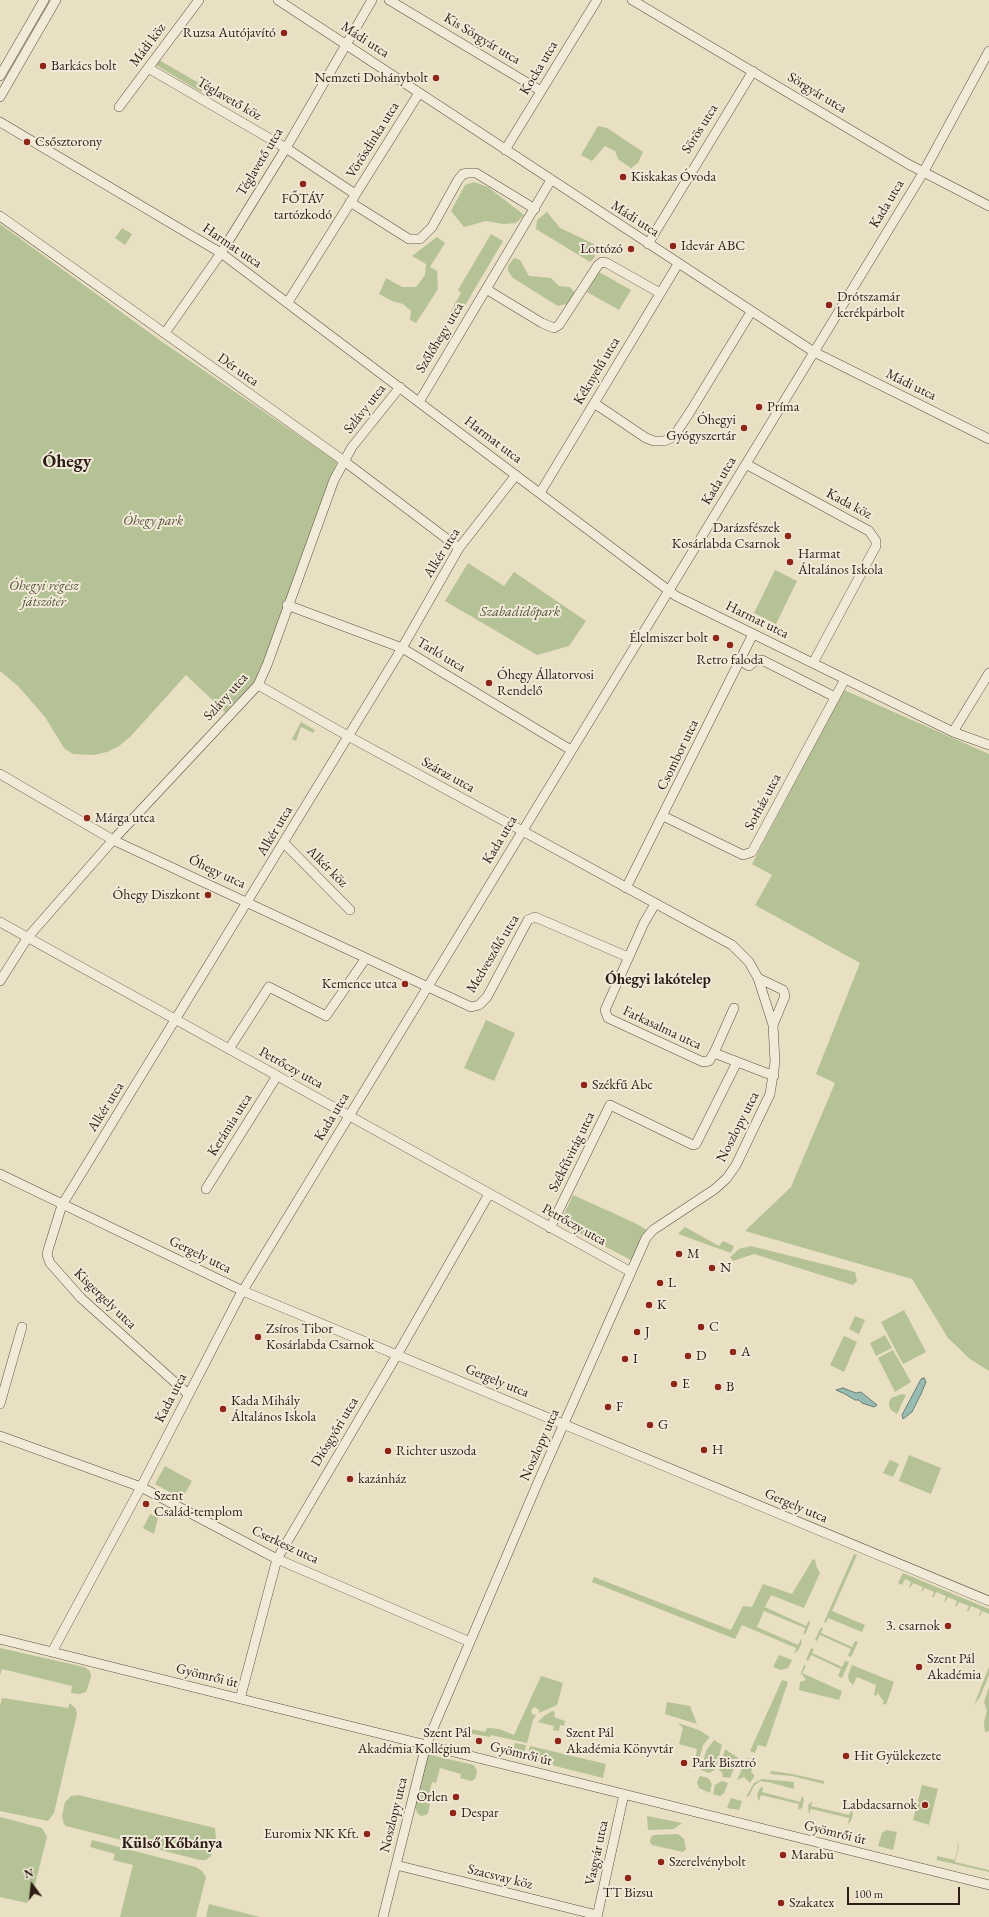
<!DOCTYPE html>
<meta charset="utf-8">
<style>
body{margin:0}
#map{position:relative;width:989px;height:1917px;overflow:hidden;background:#e9dfc3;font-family:"EB Garamond",serif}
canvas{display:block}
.north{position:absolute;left:12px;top:1865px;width:40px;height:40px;-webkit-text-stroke:3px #f1ead8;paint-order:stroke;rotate:345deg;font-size:11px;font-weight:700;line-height:16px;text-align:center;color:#2f1d15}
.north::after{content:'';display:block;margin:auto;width:14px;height:18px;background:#2f1d15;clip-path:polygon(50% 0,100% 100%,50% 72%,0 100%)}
.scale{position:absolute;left:847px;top:1887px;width:113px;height:18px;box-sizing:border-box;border:2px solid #2f1d15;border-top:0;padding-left:5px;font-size:12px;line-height:14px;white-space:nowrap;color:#2f1d15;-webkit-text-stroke:3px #f1ead8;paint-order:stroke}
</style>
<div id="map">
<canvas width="989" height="1917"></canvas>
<div class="north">N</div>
<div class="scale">100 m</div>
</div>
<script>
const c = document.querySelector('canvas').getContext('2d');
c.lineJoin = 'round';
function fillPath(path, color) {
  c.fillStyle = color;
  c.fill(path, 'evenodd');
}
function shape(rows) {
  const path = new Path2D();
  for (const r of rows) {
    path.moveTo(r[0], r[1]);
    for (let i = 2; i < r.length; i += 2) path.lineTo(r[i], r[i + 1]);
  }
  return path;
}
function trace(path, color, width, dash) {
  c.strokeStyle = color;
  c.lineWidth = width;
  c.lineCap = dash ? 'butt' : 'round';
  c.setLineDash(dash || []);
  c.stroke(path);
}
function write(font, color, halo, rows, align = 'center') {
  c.font = font + ' "EB Garamond",serif';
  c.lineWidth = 4;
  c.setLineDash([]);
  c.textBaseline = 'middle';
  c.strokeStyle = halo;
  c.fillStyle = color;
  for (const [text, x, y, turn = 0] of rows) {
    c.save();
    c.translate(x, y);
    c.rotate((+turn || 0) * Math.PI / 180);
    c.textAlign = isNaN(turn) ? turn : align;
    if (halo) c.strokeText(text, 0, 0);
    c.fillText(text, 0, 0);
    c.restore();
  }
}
fillPath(shape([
 [159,60,204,86,201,92,156,65],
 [598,126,607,128,643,152,638,163,631,168,625,164,618,159,615,151,605,146,592,161,581,155],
 [474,182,488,187,524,215,516,223,503,224,486,221,464,227,451,211,465,185],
 [547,212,560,228,594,244,595,257,590,262,536,229,537,220],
 [0,224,161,341,337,462,316,516,265,662,254,683,225,712,186,675,130,737,119,746,107,752,94,755,73,754,64,748,45,717,18,686,0,671],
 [122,228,132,234,125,245,115,238],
 [491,234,503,241,454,324,446,320,461,293,458,290],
 [437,237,445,243,430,267,437,271,438,289,416,323,410,320,411,311,403,304,392,301,379,294,386,278,402,287,416,287,425,275,426,264,412,256],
 [514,258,520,260,529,276,551,278,559,286,570,287,575,293,571,303,558,306,513,278,508,271,508,266],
 [599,272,631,290,619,310,587,292],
 [468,563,504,586,514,572,586,621,569,646,537,655,445,601],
 [775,570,797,581,776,624,754,613],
 [844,690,989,754,989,1371,970,1359,948,1338,912,1279,745,1231,791,1187,835,1083,816,1074,860,963,755,905,772,875,752,864],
 [301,722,315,730,313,733,301,727,296,741,292,739],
 [486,1020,515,1033,494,1081,464,1068],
 [573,1195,635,1223,647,1230,631,1260,560,1223],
 [685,1227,719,1246,723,1241,734,1246,731,1253,678,1234],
 [751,1246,855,1272,857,1281,853,1285,754,1254,733,1261,730,1257,739,1249],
 [904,1310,926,1352,903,1364,881,1322],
 [855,1316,865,1320,859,1334,849,1329],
 [885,1335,892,1348,876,1356,870,1343],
 [844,1336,857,1342,844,1372,830,1365],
 [893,1350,911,1382,895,1392,878,1358],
 [902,1394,906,1395,897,1414,891,1410,889,1406,889,1403,891,1398],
 [909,1455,941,1468,931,1494,899,1481],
 [890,1460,899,1464,893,1477,883,1473],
 [165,1466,192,1481,182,1499,155,1484],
 [150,1514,158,1518,154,1534,143,1528],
 [854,1554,857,1555,832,1611,865,1625,862,1632,828,1618,826,1623,824,1622],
 [813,1559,815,1560,817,1568,820,1573,804,1608,771,1595,765,1607,806,1626,809,1620,810,1623,806,1633,803,1635,805,1628,764,1611,757,1627,798,1645,801,1639,802,1642,799,1649,794,1654,796,1648,742,1625,735,1639,592,1582,594,1577,731,1630,743,1606,752,1607,763,1584,792,1594],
 [903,1573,989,1609,989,1614,982,1611,980,1616,979,1616,981,1610,971,1606,968,1612,967,1611,969,1606,959,1602,956,1607,955,1606,957,1601,948,1597,945,1602,944,1602,946,1596,936,1592,934,1597,932,1597,934,1592,925,1588,921,1592,923,1587,913,1583,910,1588,909,1587,911,1582,905,1579,902,1585,898,1583],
 [821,1627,823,1628,821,1633,852,1647,855,1641,858,1642,851,1657,848,1656,851,1649,820,1635,817,1641,815,1640],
 [0,1648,84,1667,90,1671,91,1677,86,1692,80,1694,71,1693,72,1686,2,1669,0,1675],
 [811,1648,814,1649,812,1653,842,1667,845,1661,849,1662,842,1678,838,1676,841,1669,811,1655,808,1661,806,1660],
 [779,1655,792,1660,788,1668,781,1670,773,1667],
 [804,1665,806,1666,802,1673,842,1691,839,1700,799,1690,800,1682,806,1680,801,1673],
 [852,1665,894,1682,886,1705,882,1703,884,1702,878,1693,876,1696,874,1695,876,1685,857,1677,853,1685,849,1681,848,1676],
 [989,1667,989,1675,980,1697,974,1705],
 [541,1676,563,1683,557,1705,539,1713,539,1710,535,1707,531,1710,532,1714,536,1715,533,1720,527,1743,491,1735,490,1737,461,1732,462,1727,485,1732,487,1728,499,1729,514,1735],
 [782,1680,788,1682,766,1747,758,1745,755,1753,750,1751],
 [989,1687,989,1731,985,1732,984,1722,987,1711,984,1702],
 [2,1698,68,1708,70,1703,76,1709,77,1714,54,1813,48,1821,0,1811,0,1706],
 [667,1702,690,1706,697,1724,665,1714],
 [552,1711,555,1712,554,1717,565,1721,564,1726,560,1725,559,1731,553,1730,554,1726,538,1722,544,1716],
 [678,1723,699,1730,710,1737,703,1745,698,1763,695,1760,697,1749,679,1744,683,1728],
 [714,1740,722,1745,716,1769,709,1773,701,1770,706,1751],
 [515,1743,526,1745,523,1757,512,1754],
 [530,1746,606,1764,603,1778,527,1759],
 [725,1749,738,1758,730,1778,723,1777,722,1772,719,1770],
 [428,1755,431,1755,474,1765,477,1771,475,1779,471,1781,460,1778,461,1774,440,1768,436,1783,432,1782,429,1794,427,1793,425,1802,430,1804,428,1813,426,1815,421,1816,417,1813,415,1805],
 [747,1758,755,1760,751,1773,754,1774,754,1777,750,1783,744,1777,737,1780],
 [771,1771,792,1774,824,1781,824,1784,792,1776,770,1774],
 [700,1776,708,1778,712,1784,710,1793,699,1788,697,1782],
 [762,1779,794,1782,794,1789,768,1782,760,1781,754,1786,749,1796,746,1797,754,1783],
 [722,1781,728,1783,724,1793,720,1796,713,1794,715,1785],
 [922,1785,938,1789,929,1825,913,1820],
 [763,1787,762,1792,800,1802,802,1796,804,1800,802,1808,798,1810,799,1804,761,1795,759,1801,757,1795,760,1788],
 [78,1795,215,1828,216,1840,211,1856,206,1860,200,1860,66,1826,64,1824,62,1816,65,1802,71,1796],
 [731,1798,742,1801,739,1810,727,1808],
 [813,1801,811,1806,849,1815,851,1810,853,1814,851,1821,848,1824,849,1818,811,1809,809,1814,808,1805],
 [647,1816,682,1823,674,1829,648,1830],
 [0,1817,42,1828,47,1837,32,1896,27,1903,0,1897],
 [886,1830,897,1832,893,1850,878,1846,882,1833],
 [678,1834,684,1839,686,1849,683,1852,652,1845,650,1842,651,1837,654,1835],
 [92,1840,196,1867,202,1871,206,1877,196,1917,120,1917,133,1865,113,1860,115,1854,90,1847],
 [957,1843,959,1846,955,1862,989,1870,989,1872,937,1860,937,1856,955,1860,958,1846],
 [209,1904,260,1917,206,1917]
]), '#b4c295');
const water = shape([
 [924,1378,926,1382,921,1394,912,1412,903,1419,902,1415,921,1379,924,1378],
 [843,1388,856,1393,861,1392,877,1405,874,1407,862,1403,859,1400,855,1400,845,1394,836,1390,843,1388]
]);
fillPath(water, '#97bdb3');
trace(water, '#6d7d74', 1);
const minor = shape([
 [278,0,814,352,989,439],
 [389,0,541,91],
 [632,0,908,164,989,206],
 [148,68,286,148,355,194],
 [0,76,44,0],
 [0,97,56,0],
 [119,107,199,0],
 [0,122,221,253,676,596,953,732,989,745],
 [505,150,597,0],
 [350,202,409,239,420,239,432,227,458,180,463,174,468,173,476,173,535,209],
 [0,216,344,461,459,548],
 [648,244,753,71],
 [486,289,542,323,554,328,559,325,598,265,602,262,607,263,660,293],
 [288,302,419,93],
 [165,333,221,253,286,148,372,0],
 [419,402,551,180],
 [594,403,646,438,654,441,664,441,671,438,676,433,690,412,751,312],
 [746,464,869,531,876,541,876,546,813,663],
 [540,493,678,264],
 [287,605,402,648,571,750],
 [740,660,749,666,755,661,762,660,835,697],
 [258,685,348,736,732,945,749,962,758,978,773,1025,775,1062,770,1094,736,1165,727,1178,715,1189,653,1230,646,1238,539,1480,426,1745,383,1917],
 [953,732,989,673],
 [0,774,113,840,471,1007,479,1005,487,997,528,920,535,917,628,957],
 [663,816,743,855,752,852,845,679],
 [284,843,350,910],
 [626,888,753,634],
 [655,904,644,923,605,1010,608,1018,703,1062,709,1061,714,1053,774,1076],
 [0,922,631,1272],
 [758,978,783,990,785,996,773,1025],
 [0,981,28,937,113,840,258,685,267,665,334,480,352,447,400,387],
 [229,1049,269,987,326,1016,366,958],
 [714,1053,734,1008],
 [0,1174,243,1291,989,1601],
 [206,1189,277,1076],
 [550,1228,610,1105,693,1145,696,1144,737,1062],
 [188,1394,81,1298,50,1263,47,1255,48,1250,62,1205,402,648,459,548,516,475],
 [0,1404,22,1327],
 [0,1436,141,1487,277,1559,470,1642],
 [0,1639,989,1885],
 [52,1652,141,1487,239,1297,923,173,989,51],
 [240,1699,277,1559,397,1355,489,1194],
 [396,1865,597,1915],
 [597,1917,624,1794]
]);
trace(minor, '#5e4e40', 10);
trace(minor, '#f1ead8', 9);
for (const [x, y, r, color] of [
 [284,33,4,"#8f2418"],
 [43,66,4,"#8f2418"],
 [436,78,4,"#8f2418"],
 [27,142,4,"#8f2418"],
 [623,177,4,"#8f2418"],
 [303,184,4,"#8f2418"],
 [673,246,4,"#8f2418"],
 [631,249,4,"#8f2418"],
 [829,305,4,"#8f2418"],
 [759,407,4,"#8f2418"],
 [744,428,4,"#8f2418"],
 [788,536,4,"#8f2418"],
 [790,562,4,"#8f2418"],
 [716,638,4,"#8f2418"],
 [730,645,4,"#8f2418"],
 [489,683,4,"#8f2418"],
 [87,818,4,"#8f2418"],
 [208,895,4,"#8f2418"],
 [405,984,4,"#8f2418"],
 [584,1085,4,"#8f2418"],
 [679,1254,4,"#8f2418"],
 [712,1268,4,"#8f2418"],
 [660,1283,4,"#8f2418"],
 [649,1305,4,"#8f2418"],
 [701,1327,4,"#8f2418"],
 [637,1332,4,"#8f2418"],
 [258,1337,4,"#8f2418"],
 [733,1352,4,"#8f2418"],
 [688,1356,4,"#8f2418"],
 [625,1359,4,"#8f2418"],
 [674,1384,4,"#8f2418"],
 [718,1387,4,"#8f2418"],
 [608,1407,4,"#8f2418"],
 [223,1409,4,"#8f2418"],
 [650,1425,4,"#8f2418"],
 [704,1450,4,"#8f2418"],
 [388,1451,4,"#8f2418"],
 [350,1479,4,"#8f2418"],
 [146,1504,4,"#8f2418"],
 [948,1626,4,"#8f2418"],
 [919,1667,4,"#8f2418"],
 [479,1741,4,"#8f2418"],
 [558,1741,4,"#8f2418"],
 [846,1756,4,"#8f2418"],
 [684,1763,4,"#8f2418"],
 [456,1797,4,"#8f2418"],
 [925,1805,4,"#8f2418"],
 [453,1813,4,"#8f2418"],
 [367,1834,4,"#8f2418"],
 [783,1855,4,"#8f2418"],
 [661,1862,4,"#8f2418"],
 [628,1878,4,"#8f2418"],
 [781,1903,4,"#8f2418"]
]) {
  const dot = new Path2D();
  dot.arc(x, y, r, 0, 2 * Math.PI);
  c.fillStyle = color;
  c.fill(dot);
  trace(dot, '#f1ead8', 1.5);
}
write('14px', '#2f1d15', '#f1ead8', [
 ["Ruzsa Autójavító",276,33,"right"],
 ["Barkács bolt",51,66],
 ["Nemzeti Dohánybolt",428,78,"right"],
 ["Csősztorony",35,142],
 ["Kiskakas Óvoda",631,177],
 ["FŐTÁV",303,199,"center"],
 ["tartózkodó",303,215,"center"],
 ["Idevár ABC",681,246],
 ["Lottózó",623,249,"right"],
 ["Drótszamár",837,297],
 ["kerékpárbolt",837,313],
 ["Príma",767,407],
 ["Óhegyi",736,420,"right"],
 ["Gyógyszertár",736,436,"right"],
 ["Darázsfészek",780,528,"right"],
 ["Kosárlabda Csarnok",780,544,"right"],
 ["Harmat",798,554],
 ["Általános Iskola",798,570],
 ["Élelmiszer bolt",708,638,"right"],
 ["Retro faloda",730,660,"center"],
 ["Óhegy Állatorvosi",497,675],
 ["Rendelő",497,691],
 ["Márga utca",95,818],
 ["Óhegy Diszkont",200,895,"right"],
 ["Kemence utca",397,984,"right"],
 ["Székfű Abc",592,1085],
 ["M",687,1254],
 ["N",720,1268],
 ["L",668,1283],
 ["K",657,1305],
 ["C",709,1327],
 ["Zsíros Tibor",266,1329],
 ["Kosárlabda Csarnok",266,1345],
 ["J",645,1332],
 ["A",741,1352],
 ["D",696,1356],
 ["I",633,1359],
 ["E",682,1384],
 ["B",726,1387],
 ["Kada Mihály",231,1401],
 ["Általános Iskola",231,1417],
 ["F",616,1407],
 ["G",658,1425],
 ["H",712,1450],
 ["Richter uszoda",396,1451],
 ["kazánház",358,1479],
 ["Szent",154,1496],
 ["Család-templom",154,1512],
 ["3. csarnok",940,1626,"right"],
 ["Szent Pál",927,1659],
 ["Akadémia",927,1675],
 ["Szent Pál",471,1733,"right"],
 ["Akadémia Kollégium",471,1749,"right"],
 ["Szent Pál",566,1733],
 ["Akadémia Könyvtár",566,1749],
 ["Hit Gyülekezete",854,1756],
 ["Park Bisztró",692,1763],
 ["Orlen",448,1797,"right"],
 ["Labdacsarnok",917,1805,"right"],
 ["Despar",461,1813],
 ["Euromix NK Kft.",359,1834,"right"],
 ["Marabu",791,1855],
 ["Szerelvénybolt",669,1862],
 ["TT Bizsu",628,1893,"center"],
 ["Szakatex",789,1903]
], 'left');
write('14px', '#2f1d15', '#f1ead8', [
 ["Kis Sörgyár utca",482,39,31],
 ["Mádi utca",365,40,33],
 ["Mádi köz",148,45,-53],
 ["Kocka utca",539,68,-59],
 ["Sörgyár utca",817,93,31],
 ["Téglavető köz",229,99,30],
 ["Sörös utca",700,129,-58],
 ["Vörösdinka utca",373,140,-58],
 ["Téglavető utca",260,162,-59],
 ["Kada utca",887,204,-59],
 ["Mádi utca",635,219,33],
 ["Harmat utca",232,246,34],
 ["Szőlőhegy utca",440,338,-59],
 ["Dér utca",238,370,35],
 ["Kéknyelű utca",597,371,-59],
 ["Mádi utca",911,385,26],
 ["Szlávy utca",365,409,-52],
 ["Harmat utca",493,440,37],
 ["Kada utca",719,481,-59],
 ["Kada köz",849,504,28],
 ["Alkér utca",442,553,-58],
 ["Harmat utca",757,620,26],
 ["Tarló utca",441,655,31],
 ["Szlávy utca",226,697,-48],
 ["Csombor utca",678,755,-64],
 ["Száraz utca",448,775,29],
 ["Sorház utca",763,802,-62],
 ["Alkér utca",275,831,-59],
 ["Kada utca",500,840,-59],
 ["Alkér köz",327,867,45],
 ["Óhegy utca",217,872,25],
 ["Medveszőlő utca",493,954,-59],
 ["Farkasalma utca",662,1028,25],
 ["Petrőczy utca",291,1068,29],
 ["Alkér utca",106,1107,-58],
 ["Kada utca",332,1117,-59],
 ["Kerámia utca",230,1125,-58],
 ["Noszlopy utca",738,1127,-63],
 ["Székfűvirág utca",572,1152,-64],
 ["Petrőczy utca",574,1225,29],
 ["Gergely utca",200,1255,26],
 ["Kisgergely utca",105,1299,44],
 ["Gergely utca",497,1381,22],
 ["Kada utca",171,1398,-63],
 ["Diósgyőri utca",335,1432,-59],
 ["Noszlopy utca",540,1445,-66],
 ["Gergely utca",796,1506,23],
 ["Cserkesz utca",285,1545,25],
 ["Gyömrői út",207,1676,14],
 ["Gyömrői út",521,1754,14],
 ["Noszlopy utca",394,1815,-76],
 ["Gyömrői út",835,1833,14],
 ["Vasgyár utca",597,1853,-78],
 ["Szacsvay köz",500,1877,14]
]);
write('italic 14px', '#574f3b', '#f1ead8', [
 ["Óhegy park",153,521],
 ["Óhegyi régész",44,586],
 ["játszótér",44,602],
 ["Szabadidőpark",520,612]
]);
write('bold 15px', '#2f1d15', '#f1ead8', [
 ["Óhegyi lakótelep",658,980]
]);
write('bold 16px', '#2f1d15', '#f1ead8', [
 ["Külső Kőbánya",172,1844]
]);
write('bold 18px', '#2f1d15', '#f1ead8', [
 ["Óhegy",67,462]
]);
</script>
